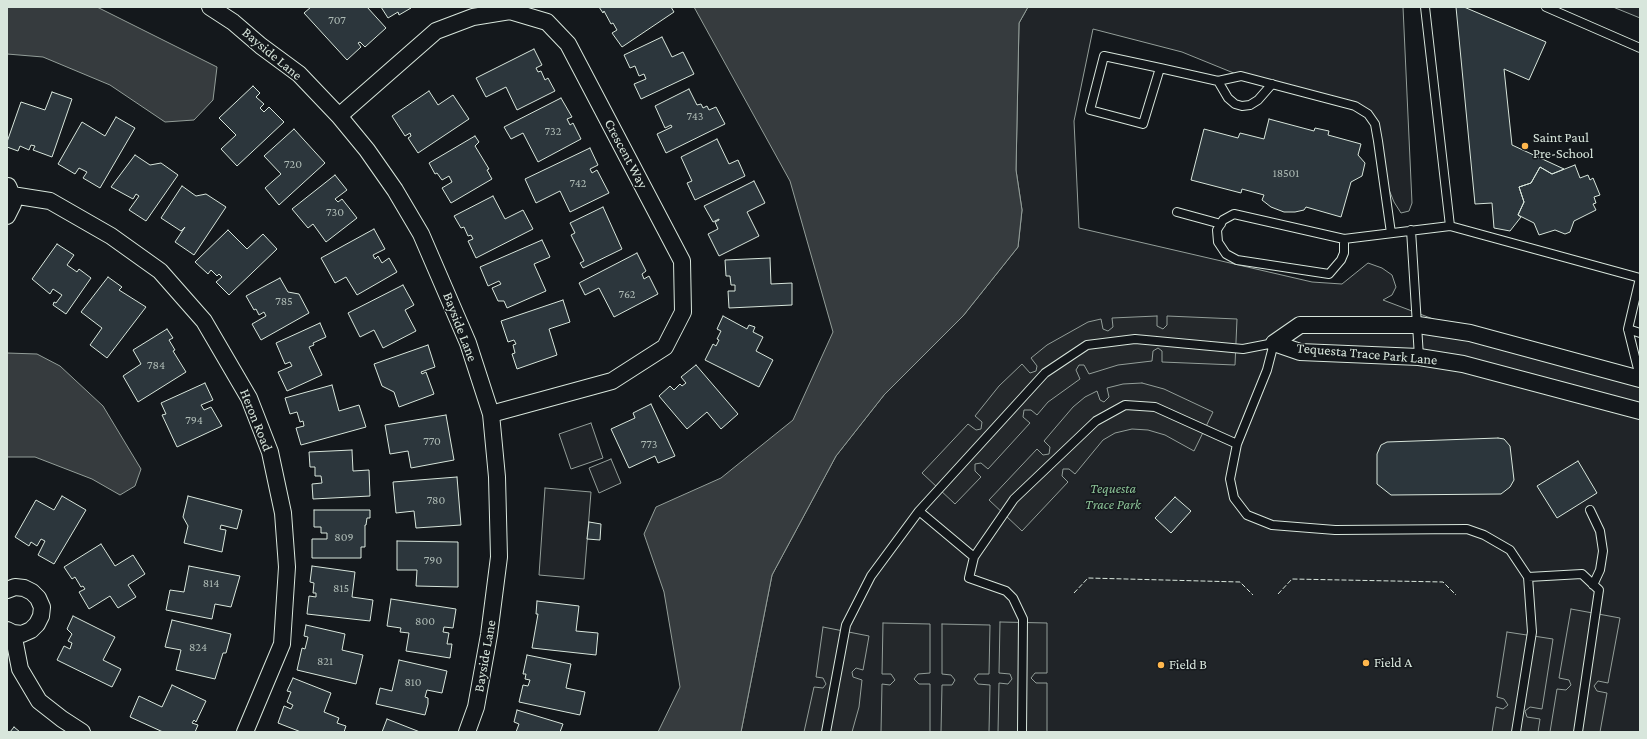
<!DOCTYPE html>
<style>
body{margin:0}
#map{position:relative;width:1647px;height:739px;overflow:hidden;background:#14181c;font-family:"Crimson Pro",serif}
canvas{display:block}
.frame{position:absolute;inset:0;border:8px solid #d8e6dc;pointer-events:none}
</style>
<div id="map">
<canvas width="1647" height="739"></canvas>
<div class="frame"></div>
</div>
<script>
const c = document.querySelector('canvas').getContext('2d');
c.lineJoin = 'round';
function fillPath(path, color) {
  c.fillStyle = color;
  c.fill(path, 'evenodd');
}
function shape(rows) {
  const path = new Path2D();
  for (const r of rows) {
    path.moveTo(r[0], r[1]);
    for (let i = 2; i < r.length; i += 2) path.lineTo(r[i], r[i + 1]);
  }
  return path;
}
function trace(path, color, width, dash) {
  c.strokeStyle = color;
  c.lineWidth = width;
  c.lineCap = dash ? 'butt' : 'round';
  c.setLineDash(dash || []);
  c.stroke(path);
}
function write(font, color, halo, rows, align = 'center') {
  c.font = font + ' "Crimson Pro",serif';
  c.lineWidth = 3;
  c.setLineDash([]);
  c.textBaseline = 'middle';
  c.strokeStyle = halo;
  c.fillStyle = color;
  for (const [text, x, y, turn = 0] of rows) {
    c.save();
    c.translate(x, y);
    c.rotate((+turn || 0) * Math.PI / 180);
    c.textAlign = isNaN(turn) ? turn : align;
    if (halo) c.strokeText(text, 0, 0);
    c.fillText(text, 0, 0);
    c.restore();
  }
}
const green = shape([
 [1028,7,1403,7,1412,203,1409,211,1401,213,1394,202,1383,175,1375,124,1355,106,1241,76,1182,52,1093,29,1074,121,1079,228,1312,282,1342,284,1368,263,1382,268,1392,275,1396,287,1392,295,1383,300,1470,333,1640,379,1640,732,741,732,772,575,836,456,884,395,963,316,1018,247,1022,210,1016,170,1019,23,1028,7],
 [1613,7,1640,7,1640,18,1613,7],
 [591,423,603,458,571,469,559,434,591,423],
 [611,459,621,483,599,493,589,468,611,459],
 [545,488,591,492,584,579,539,575,545,488]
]);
fillPath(green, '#202428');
trace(green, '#939e99', 1);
const parking = shape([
 [1157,316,1157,326,1163,329,1167,325,1167,316,1237,319,1235,365,1162,362,1162,351,1158,348,1153,351,1152,361,1118,365,1089,374,1084,365,1079,365,1076,370,1080,379,1048,402,1037,415,1031,410,1024,410,1023,417,1030,423,988,469,981,463,975,464,975,471,981,477,955,504,922,473,968,424,976,430,981,429,982,422,975,416,999,386,1022,364,1030,373,1036,371,1037,366,1031,358,1047,345,1088,322,1101,319,1103,329,1108,331,1113,327,1112,318,1157,316],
 [1142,383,1164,389,1213,412,1194,451,1165,435,1148,430,1132,429,1115,433,1103,440,1075,474,1069,469,1063,469,1062,476,1068,482,1022,531,989,500,1037,449,1043,455,1049,454,1050,447,1044,441,1073,407,1085,397,1097,391,1100,400,1104,402,1109,397,1107,388,1123,384,1142,383],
 [1571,609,1620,618,1608,683,1598,681,1594,686,1597,691,1607,693,1600,732,1550,732,1557,689,1566,690,1571,685,1569,680,1559,678,1571,609],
 [1000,622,1047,623,1047,673,1035,673,1031,678,1036,683,1047,683,1047,732,998,732,999,683,1008,684,1012,679,1010,674,999,673,1000,622],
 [883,623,930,624,930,673,918,674,914,679,919,684,930,684,930,732,881,732,882,684,890,685,895,680,891,674,882,674,883,623],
 [942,624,990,625,989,674,978,674,974,679,978,684,990,685,989,732,941,732,942,685,952,685,955,680,951,675,942,674,942,624],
 [823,627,869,636,863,670,856,668,852,672,853,677,862,680,859,707,852,732,804,732,814,687,823,688,826,684,823,678,816,677,823,627],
 [1507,632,1553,639,1542,709,1530,707,1525,711,1527,717,1540,719,1538,732,1492,732,1496,707,1503,709,1508,705,1504,699,1497,697,1507,632]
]);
fillPath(parking, '#24282b');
trace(parking, '#939e99', 1);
const water = shape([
 [7,7,97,7,217,67,213,100,194,120,165,122,110,85,43,57,7,54,7,7],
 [694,7,1028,7,1019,23,1016,170,1022,210,1018,247,963,316,884,395,836,456,772,575,741,732,658,732,680,687,664,592,644,534,656,507,721,478,793,420,833,332,790,181,694,7],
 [7,353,37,354,60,366,103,406,141,469,135,486,120,495,92,479,35,457,7,457,7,353]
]);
fillPath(water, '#363b3e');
trace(water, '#939e99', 1);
const building = shape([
 [311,7,367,7,386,28,365,47,360,42,358,43,361,47,347,60,304,13,311,7],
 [381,7,410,7,411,8,399,15,398,12,388,18,381,7],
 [599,7,671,7,674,12,622,47,612,33,617,30,613,23,611,24,604,11,603,13,599,7],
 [1456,7,1464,7,1546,42,1529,80,1504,69,1512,145,1564,169,1552,174,1540,167,1531,183,1519,187,1524,202,1518,215,1521,217,1510,231,1494,228,1492,203,1475,204,1456,7],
 [662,37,672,57,683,52,694,74,641,99,634,84,646,79,644,74,639,76,635,66,630,68,624,55,662,37],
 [534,49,542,65,536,68,538,72,541,71,545,80,548,78,555,91,517,110,506,87,486,97,476,78,534,49],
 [253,86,260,93,256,97,264,104,260,108,264,112,269,107,284,122,237,166,221,149,236,135,219,118,253,86],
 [689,89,697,105,701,104,703,108,707,106,709,110,716,107,725,124,666,153,657,134,672,127,671,125,665,128,655,106,689,89],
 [429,91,438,105,453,95,469,119,418,153,408,138,411,136,410,133,405,136,392,116,429,91],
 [52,92,72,99,52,157,33,150,35,146,31,145,29,150,20,146,18,151,7,147,7,142,21,102,45,110,52,92],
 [561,98,572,117,567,119,570,125,573,123,581,139,538,162,523,133,511,139,504,127,561,98],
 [116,117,135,128,100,188,83,178,87,172,79,168,75,174,58,164,82,122,105,136,116,117],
 [1269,119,1314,131,1315,128,1329,131,1328,135,1361,144,1358,155,1365,163,1362,176,1351,182,1341,217,1306,207,1304,210,1295,212,1284,212,1271,207,1262,200,1264,195,1242,189,1241,193,1191,180,1204,129,1238,138,1240,133,1264,139,1269,119],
 [294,129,325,163,279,205,265,188,281,174,264,156,294,129],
 [475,136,479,142,475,146,489,169,487,170,492,179,451,203,442,188,452,182,449,176,442,180,437,173,435,174,429,163,475,136],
 [717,139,729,164,738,160,745,176,695,200,687,183,692,181,681,157,717,139],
 [590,148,598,165,590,169,592,173,597,170,609,193,570,212,560,191,536,203,525,179,590,148],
 [135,155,150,165,161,163,178,175,146,221,129,210,139,196,136,194,133,199,111,187,135,155],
 [1575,165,1580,178,1588,175,1590,180,1593,178,1600,195,1594,197,1596,203,1593,204,1596,210,1574,221,1570,232,1565,234,1555,230,1539,235,1534,223,1518,215,1524,202,1519,187,1531,183,1540,167,1552,174,1575,165],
 [335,175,347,190,335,199,338,202,342,199,357,218,326,242,313,224,308,228,292,209,335,175],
 [754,181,765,203,747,212,759,236,719,256,708,234,718,229,715,222,719,220,719,219,713,222,704,206,754,181],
 [182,186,196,196,206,194,226,207,194,255,175,242,185,227,181,231,161,218,182,186],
 [493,196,505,219,523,210,533,229,476,258,468,241,473,239,471,235,468,236,464,227,461,228,454,216,493,196],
 [603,207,622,249,583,268,580,263,584,261,571,235,575,233,570,223,603,207],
 [374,229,385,249,373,255,375,259,378,256,382,263,389,258,397,272,357,295,346,277,335,283,321,258,374,229],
 [228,230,247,249,263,234,277,249,229,295,216,282,222,277,219,274,217,276,211,270,208,274,195,262,228,230],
 [542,240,550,257,534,264,546,291,507,308,504,301,498,301,492,288,501,284,499,281,488,286,480,267,542,240],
 [57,244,74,255,67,265,77,272,79,269,91,278,66,314,53,305,54,302,56,303,62,295,53,289,50,294,32,279,57,244],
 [637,253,646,271,642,274,644,279,649,276,658,294,614,317,599,288,585,295,579,283,637,253],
 [770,258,771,284,792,283,792,305,729,308,728,291,735,291,735,285,731,285,730,276,726,276,725,260,770,258],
 [108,277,122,287,119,290,146,307,107,358,90,345,102,328,81,312,108,277],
 [280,278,288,292,299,294,309,313,261,340,252,324,266,316,264,312,259,315,256,309,254,310,246,296,280,278],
 [403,285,414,305,405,310,416,331,383,348,374,330,360,337,348,313,403,285],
 [563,300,570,322,549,329,557,355,517,369,512,354,515,353,513,345,516,344,514,340,508,342,501,321,563,300],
 [723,316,747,329,749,325,755,327,753,332,763,337,756,351,773,360,759,387,705,360,713,344,716,346,719,340,717,339,721,331,717,329,723,316],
 [320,323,326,337,313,343,314,345,309,347,322,375,287,391,278,372,292,366,290,362,285,364,276,343,320,323],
 [167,329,173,338,169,340,175,350,173,351,186,372,138,402,123,376,141,364,133,350,167,329],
 [428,345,435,367,421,372,422,374,426,372,434,394,399,407,394,392,382,386,374,364,428,345],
 [696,365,738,414,721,429,707,412,687,429,659,396,670,386,674,390,680,384,682,386,686,383,681,377,696,365],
 [205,383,213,400,201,405,204,410,211,407,222,426,177,447,162,415,166,414,161,403,205,383],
 [332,385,339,411,359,405,366,427,301,445,296,428,304,426,303,421,300,422,297,412,290,414,285,398,332,385],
 [651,404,675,456,658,463,655,456,629,468,611,429,635,418,633,413,651,404],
 [446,415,454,460,411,468,408,451,390,454,385,425,446,415],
 [1498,438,1504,439,1510,446,1514,480,1510,487,1501,494,1391,495,1377,484,1377,454,1381,445,1387,442,1498,438],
 [352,450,353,471,369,470,370,496,313,499,312,484,322,483,321,476,315,476,315,467,310,467,309,452,352,450],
 [1578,461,1597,493,1557,518,1537,486,1578,461],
 [457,477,461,525,416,528,414,511,396,513,393,482,457,477],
 [62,496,86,510,54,564,38,555,45,541,41,539,37,546,31,542,29,546,15,537,36,500,54,510,62,496],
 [188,496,242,510,237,529,221,525,220,529,226,530,222,552,184,543,188,526,183,517,188,496],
 [1175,497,1191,511,1171,533,1155,518,1175,497],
 [314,510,370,510,370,518,367,518,366,525,365,525,365,547,361,547,361,558,312,558,312,539,327,539,327,533,321,533,321,527,314,527,314,510],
 [589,522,601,524,600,540,587,539,589,522],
 [397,541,458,542,458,587,416,586,417,570,397,570,397,541],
 [101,544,115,566,133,555,145,574,128,585,136,597,118,608,110,596,89,609,79,592,85,589,83,586,81,587,75,577,72,579,64,567,101,544],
 [189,566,240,576,231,607,215,604,212,619,166,610,170,590,184,592,189,566],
 [312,566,355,572,352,597,373,600,370,621,307,614,309,596,316,597,316,593,313,593,314,583,310,582,312,566],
 [391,599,456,609,453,628,444,627,443,632,449,633,447,644,452,644,450,658,406,651,409,633,400,632,401,628,387,626,391,599],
 [537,601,579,606,576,631,598,633,596,655,532,648,538,614,536,614,537,601],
 [73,616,115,637,103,660,121,669,112,687,57,660,64,646,70,649,72,643,68,641,72,634,67,629,73,616],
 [172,620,231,634,226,653,223,653,215,679,176,670,181,650,165,647,172,620],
 [306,625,345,634,342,650,363,655,356,684,297,670,302,648,305,649,308,637,304,636,306,625],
 [527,655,571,664,566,688,585,692,580,715,519,702,523,685,528,686,530,680,525,679,526,674,523,674,527,655],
 [399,660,447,671,442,693,427,690,425,697,428,698,428,704,425,715,376,704,380,688,392,691,399,660],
 [293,678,331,693,324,712,339,718,337,723,346,726,344,732,301,732,278,723,284,706,291,709,293,705,287,702,291,692,287,691,293,678],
 [172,685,206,701,196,722,194,720,192,723,198,725,195,732,163,732,130,717,139,696,162,707,172,685],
 [517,710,563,724,560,732,516,732,519,724,514,722,517,710],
 [387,719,420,732,382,732,387,719],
 [14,727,20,732,10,732,14,727]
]);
fillPath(building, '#2c363c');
trace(building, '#d8e6dc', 1);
const lane = shape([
 [1425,7,1450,226],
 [1546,7,1640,48],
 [1160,68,1143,124,1090,110,1104,56,1160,68,1218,81,1241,76,1355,106,1368,114,1375,124,1378,141,1391,233],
 [1218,81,1228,98,1235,104,1242,106,1250,105,1258,100,1272,84],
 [1177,212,1221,224],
 [1411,230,1419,357],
 [1344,239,1344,253,1341,260,1329,274,1237,260,1226,254,1218,242,1217,230,1223,220,1234,214,1344,239,1450,226,1640,278],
 [1640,278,1628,329,1640,377],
 [1628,329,1640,333],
 [1590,510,1600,531,1603,551,1600,570,1593,585],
 [919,511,974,557],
 [1528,577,1582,574,1599,590,1578,732],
 [826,732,846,625,871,576,919,511,1045,373,1087,345,1135,339,1243,349,1274,343,1267,370,1237,444,1230,479,1234,498,1247,515,1272,525,1335,530,1467,529,1484,535,1510,550,1528,577,1532,632,1516,732],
 [1022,732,1023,619,1013,598,1006,591,969,578,974,557,1014,499,1096,421,1125,405,1155,407,1237,444]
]);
const street = shape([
 [210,7,233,22,261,46,299,74,339,116,367,150,395,190,421,234,468,343,491,414,497,477,499,557,489,635,476,707,467,732],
 [339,116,436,31,473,17,510,11,547,22,568,44,682,261,683,312,665,347,612,381,491,414],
 [12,195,50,201,111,236,160,271,204,321,249,398,270,452,283,513,287,567,282,644,245,732],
 [7,216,13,204,12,195,8,186],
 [1274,343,1300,325,1418,325,1470,333,1640,379],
 [1274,343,1300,352,1419,357,1463,364,1640,411],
 [7,590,15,587,24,588,32,592,38,598,42,607,41,616,37,624,31,630,22,634,13,633,7,630],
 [13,633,20,669,39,701,62,719,82,732]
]);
trace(lane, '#d8e6dc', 10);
trace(street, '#d8e6dc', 18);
trace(lane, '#14181c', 8);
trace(street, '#14181c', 16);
trace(shape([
 [1074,593,1088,578,1240,582,1253,595],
 [1278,594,1292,579,1443,582,1456,595]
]), '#d8e6dc', 1, [5, 2]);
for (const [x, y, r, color] of [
 [1525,146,4,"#ffb74d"],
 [1366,663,4,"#ffb74d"],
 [1161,665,4,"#ffb74d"]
]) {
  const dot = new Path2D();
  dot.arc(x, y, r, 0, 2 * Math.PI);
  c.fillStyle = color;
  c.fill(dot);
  trace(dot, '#14181c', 1.5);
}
write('12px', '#adbab4', null, [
 ["707",337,20],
 ["743",695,116],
 ["732",553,131],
 ["720",293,164],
 ["18501",1286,173],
 ["742",578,183],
 ["730",335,212],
 ["762",627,294],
 ["785",284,301],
 ["784",156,365],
 ["794",194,420],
 ["770",432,441],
 ["773",649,444],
 ["780",436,500],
 ["809",344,537],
 ["790",433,560],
 ["814",211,583],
 ["815",341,588],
 ["800",425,621],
 ["824",198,647],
 ["821",325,661],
 ["810",413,682]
]);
write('14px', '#d8e6dc', '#14181c', [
 ["Bayside Lane",272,54,40],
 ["Crescent Way",626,154,62],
 ["Bayside Lane",460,327,69],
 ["Tequesta Trace Park Lane",1367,354,5],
 ["Heron Road",256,420,68],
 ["Bayside Lane",485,656,-80]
]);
write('14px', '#d8e6dc', '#14181c', [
 ["Saint Paul",1533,138],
 ["Pre-School",1533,154],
 ["Field A",1374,663],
 ["Field B",1169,665]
], 'left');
write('italic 14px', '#8ac095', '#14181c', [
 ["Tequesta",1113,489],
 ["Trace Park",1113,505]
]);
</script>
